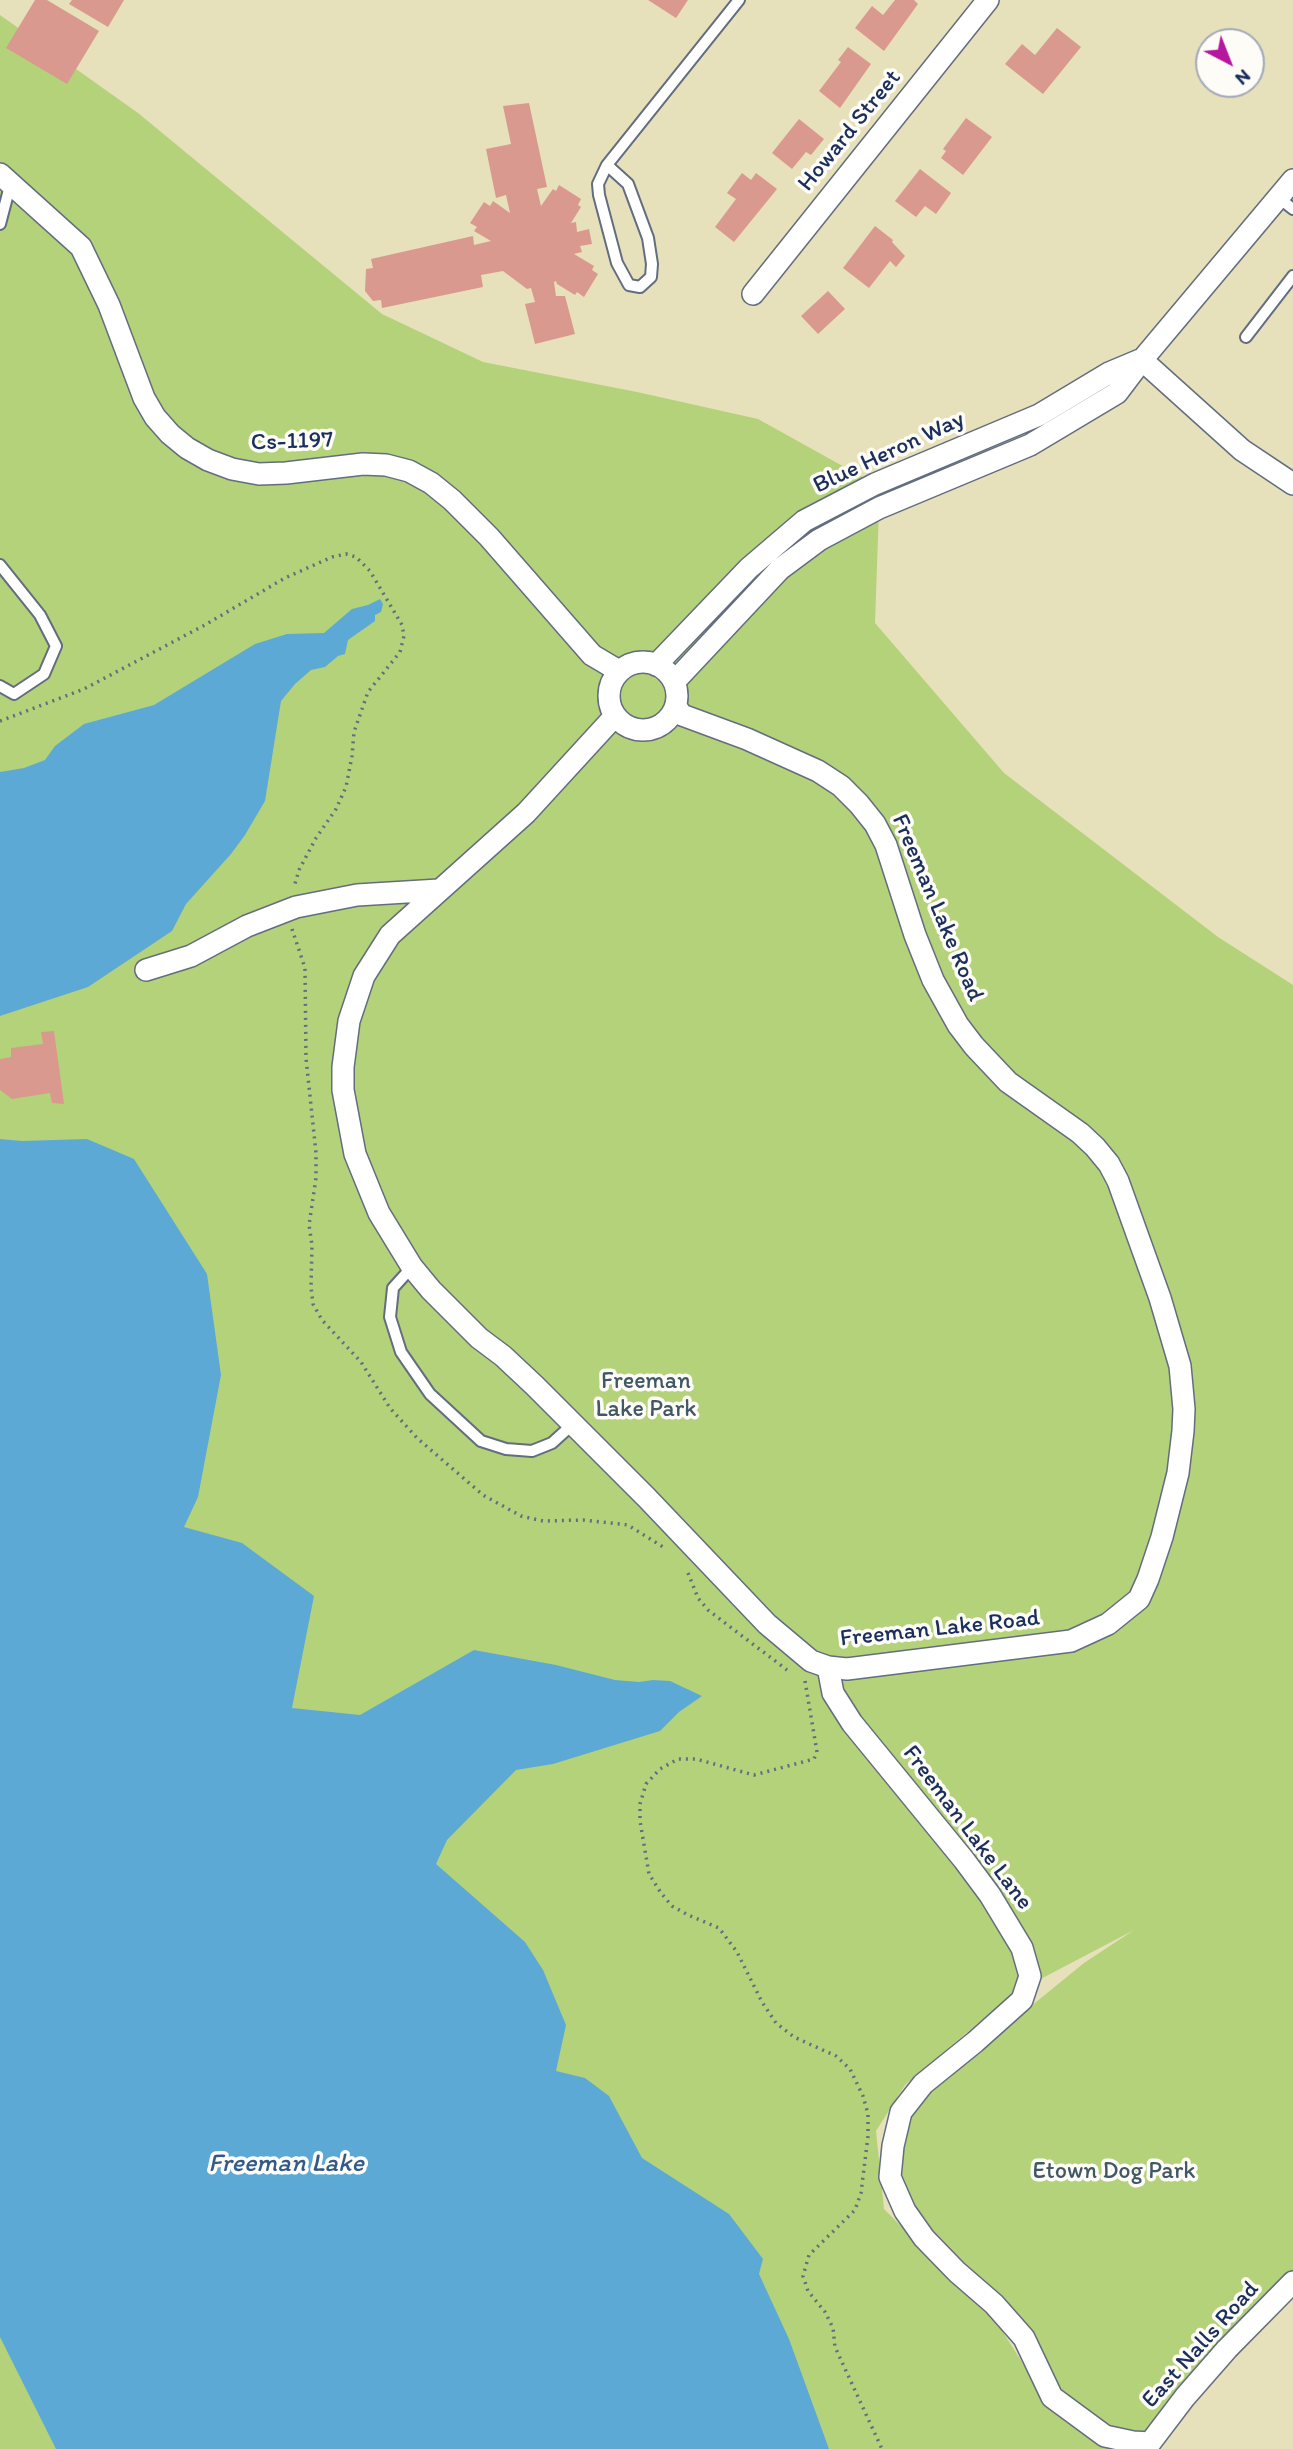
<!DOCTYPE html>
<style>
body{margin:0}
#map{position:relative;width:1293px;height:2449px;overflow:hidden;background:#e6e0bb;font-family:Itim,sans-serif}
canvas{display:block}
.north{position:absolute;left:1195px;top:28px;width:70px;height:70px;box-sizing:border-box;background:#fdfcf7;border:2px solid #a3aaba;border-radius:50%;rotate:138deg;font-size:19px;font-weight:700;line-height:28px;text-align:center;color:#1b2f5e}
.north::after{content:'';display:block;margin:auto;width:24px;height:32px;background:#b5179e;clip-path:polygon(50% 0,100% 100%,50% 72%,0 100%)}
</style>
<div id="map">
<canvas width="1293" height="2449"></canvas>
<div class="north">N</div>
</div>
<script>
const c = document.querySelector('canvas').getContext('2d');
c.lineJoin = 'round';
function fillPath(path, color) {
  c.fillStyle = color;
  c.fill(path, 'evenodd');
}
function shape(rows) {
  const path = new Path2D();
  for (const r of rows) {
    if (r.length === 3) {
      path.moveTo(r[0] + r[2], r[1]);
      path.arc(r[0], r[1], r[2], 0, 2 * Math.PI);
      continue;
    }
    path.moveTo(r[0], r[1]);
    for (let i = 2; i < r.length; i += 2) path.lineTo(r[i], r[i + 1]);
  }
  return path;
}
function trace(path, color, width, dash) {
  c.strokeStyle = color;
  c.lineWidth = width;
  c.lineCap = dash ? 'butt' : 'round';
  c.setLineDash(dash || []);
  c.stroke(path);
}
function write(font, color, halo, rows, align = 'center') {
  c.font = font + ' Itim,sans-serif';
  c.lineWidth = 7;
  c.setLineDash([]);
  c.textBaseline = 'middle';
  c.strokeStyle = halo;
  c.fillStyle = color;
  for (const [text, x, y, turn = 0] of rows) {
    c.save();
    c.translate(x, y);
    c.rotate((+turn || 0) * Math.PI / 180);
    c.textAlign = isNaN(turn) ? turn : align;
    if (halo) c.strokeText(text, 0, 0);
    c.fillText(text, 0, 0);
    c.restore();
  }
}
fillPath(shape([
 [0,15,138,113,382,314,483,362,637,392,758,419,875,484,879,508,875,623,1004,773,1218,937,1293,985,1293,2297,1150,2443,1105,2436,1052,2397,1036,2361,924,2238,890,2177,901,2112,1084,1963,1134,1930,1012,1994,905,2085,876,2131,884,2209,997,2323,1047,2401,1095,2442,1131,2449,0,2449]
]), '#b4d279');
fillPath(shape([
 [380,599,383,604,381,612,375,615,375,621,348,640,345,654,338,656,325,667,311,670,295,684,281,701,265,801,245,835,231,854,186,904,172,931,88,987,0,1016,0,772,24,768,45,760,55,746,84,724,154,705,255,644,287,634,324,633,352,609,368,605],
 [0,1139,22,1141,87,1139,134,1159,207,1274,221,1375,198,1497,184,1527,242,1543,314,1596,292,1708,360,1715,474,1650,556,1665,615,1680,639,1682,653,1680,670,1681,702,1696,679,1712,660,1731,553,1764,516,1770,447,1840,436,1864,525,1942,543,1970,566,2025,556,2071,585,2078,609,2096,642,2158,729,2214,763,2259,759,2274,789,2339,829,2449,56,2449,0,2337]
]), '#5da9d6');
fillPath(shape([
 [35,0,47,0,99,31,67,84,6,48],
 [72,0,124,0,108,27,69,4],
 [648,0,688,0,676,18],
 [895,0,914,0,918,4,884,51,855,28,872,6,883,15],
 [1057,28,1081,47,1043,94,1005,64,1022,44,1035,55],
 [848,47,871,64,840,108,819,91,841,62,838,60],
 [529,103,547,187,537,189,541,206,553,189,556,191,559,185,581,199,578,205,581,207,571,223,576,222,577,232,589,229,592,244,580,246,582,252,574,254,594,266,592,270,598,274,584,297,577,292,575,295,557,284,556,281,554,282,556,296,565,296,575,334,535,344,525,304,535,302,531,288,527,289,503,271,481,275,483,287,382,308,381,300,373,301,365,291,366,269,373,268,371,259,473,236,474,245,491,241,474,231,477,227,470,223,484,202,490,206,493,201,510,213,506,195,496,198,486,149,511,144,503,106],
 [966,118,992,137,963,175,941,158,946,151,943,149],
 [799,119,824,139,811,155,806,152,792,169,772,153],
 [920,169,951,193,936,214,925,206,916,217,895,201],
 [742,173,751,180,756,173,777,189,734,242,715,227,736,199,727,193],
 [875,226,893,240,892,242,905,256,896,267,890,261,869,288,843,268],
 [828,291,845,309,818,334,801,316],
 [54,1031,64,1104,52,1103,50,1093,12,1099,0,1090,0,1059,11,1057,11,1048,43,1044,41,1032]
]), '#da998e');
const service = shape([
 [607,165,628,184,648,238,652,264,651,277,640,287,629,285,617,263,599,195,598,184,607,165,739,0],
 [1279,198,1293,209],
 [0,224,11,182],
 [1246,337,1293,276],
 [0,565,40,615,56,646,44,674,14,694,0,686],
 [412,1267,393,1288,390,1317,401,1352,430,1394,481,1441,506,1449,532,1451,552,1443,573,1424]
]);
const minor = shape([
 [0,174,81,247,109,305,144,398,155,417,170,434,187,448,208,460,232,469,259,474,286,473,363,464,386,465,409,471,431,483,452,500,489,537,592,655,619,671],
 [753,294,988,0],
 [1142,360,1242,450,1293,484],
 [643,696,34],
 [656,665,749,568,804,521,875,484,1039,415,1109,373,1140,360],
 [674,682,780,569,819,540,879,508,1030,445,1117,393,1142,360,1293,180],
 [614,717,526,813,390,935,364,976,349,1021,343,1067,343,1090,355,1154,379,1213,412,1267,431,1290,479,1338,503,1356,534,1385,647,1498,767,1624,811,1661,828,1667,847,1669,1071,1641,1108,1624,1139,1599,1148,1579,1162,1537,1178,1473,1183,1431,1184,1409,1180,1366,1160,1298,1118,1181,1109,1164,1095,1147,1080,1133,1008,1082,974,1046,958,1025,933,980,915,935,886,845,875,824,859,804,841,786,818,771,747,739,682,715,676,707],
 [146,970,191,956,247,926,296,907,357,895,439,890],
 [828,1667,833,1693,852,1723,964,1860,990,1895,1022,1948,1030,1976,1022,2000,975,2042,923,2084,901,2112,893,2146,890,2177,905,2211,924,2238,957,2272,994,2304,1024,2338,1052,2397,1105,2436,1133,2442,1150,2443,1185,2397,1227,2349,1293,2282]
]);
trace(service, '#626d7f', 14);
trace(minor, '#626d7f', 24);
trace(shape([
 [0,721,84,689,203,626,285,578,332,557,346,554,356,557,370,571,402,625,404,636,400,652,368,692,354,732,352,756,346,787,336,809,316,838,299,870,294,887],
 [292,929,305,968,306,1058,316,1153,316,1178,309,1225,312,1245,311,1287,313,1304,322,1320,361,1362,390,1408,417,1438,483,1495,521,1516,543,1521,583,1520,628,1525,663,1547],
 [688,1573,698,1598,708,1610,787,1670],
 [805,1681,817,1752,814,1759,754,1775,696,1759,678,1759,660,1769,646,1784,640,1804,640,1821,649,1874,661,1893,672,1906,688,1915,719,1928,737,1952,762,2002,776,2023,794,2037,836,2056,850,2069,863,2096,868,2114,868,2136,861,2193,855,2210,809,2255,803,2276,808,2291,825,2312,833,2328,835,2347,882,2449]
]), '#626d7f', 3.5, [2, 5]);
trace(service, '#fff', 10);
trace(minor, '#fff', 21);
write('24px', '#1b2f5e', '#fdfcf7', [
 ["Howard Street",850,131,-51],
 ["Cs-1197",292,442,-2],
 ["Blue Heron Way",889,453,-25],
 ["Freeman Lake Road",937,908,67],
 ["Freeman Lake Road",940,1629,-6],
 ["Freeman Lake Lane",967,1828,53],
 ["East Nalls Road",1201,2345,-48]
]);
write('24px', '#415865', '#fdfcf7', [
 ["Freeman",646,1382],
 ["Lake Park",646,1410],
 ["Etown Dog Park",1114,2172]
]);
write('italic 26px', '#325a88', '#fdfcf7', [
 ["Freeman Lake",286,2164]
]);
</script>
